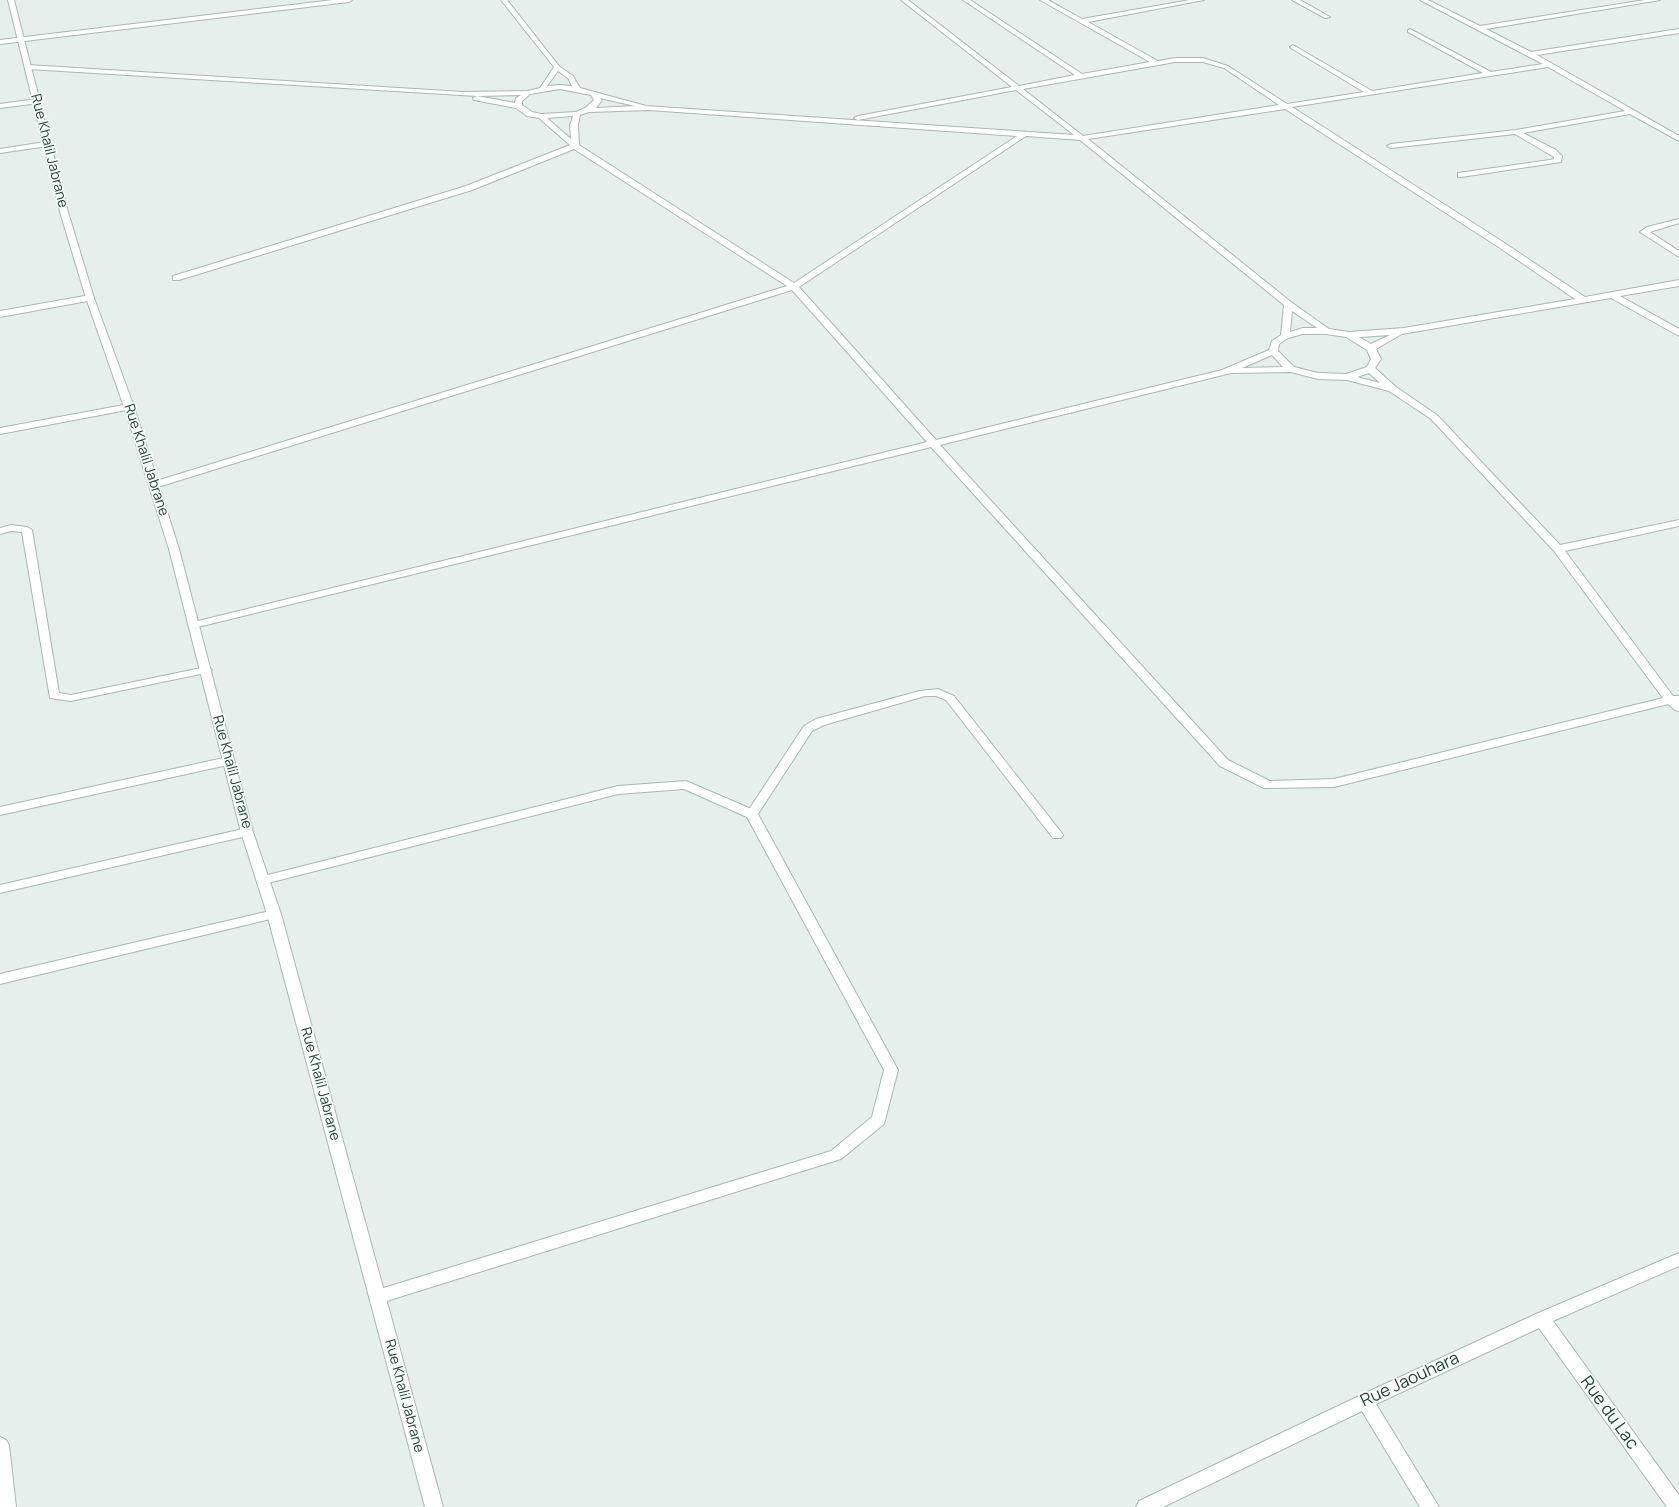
<!DOCTYPE html>
<style>
body{margin:0}
canvas{display:block;background:#e6efeb}
</style>
<canvas width="1679" height="1507"></canvas>
<script>
const c = document.querySelector('canvas').getContext('2d');
c.lineJoin = 'round';
function shape(rows) {
  const path = new Path2D();
  for (const r of rows) {
    path.moveTo(r[0], r[1]);
    for (let i = 2; i < r.length; i += 2) path.lineTo(r[i], r[i + 1]);
  }
  return path;
}
function trace(path, color, width, dash) {
  c.strokeStyle = color;
  c.lineWidth = width;
  c.lineCap = dash ? 'butt' : 'round';
  c.setLineDash(dash || []);
  c.stroke(path);
}
function fillPath(path, color) {
  c.fillStyle = color;
  c.fill(path, 'evenodd');
}
function write(font, color, halo, rows, align = 'center') {
  c.font = font + ' Manrope,sans-serif';
  c.lineWidth = 3.5;
  c.setLineDash([]);
  c.textBaseline = 'middle';
  c.strokeStyle = halo;
  c.fillStyle = color;
  for (const [text, x, y, turn = 0] of rows) {
    c.save();
    c.translate(x, y);
    c.rotate((+turn || 0) * Math.PI / 180);
    c.textAlign = isNaN(turn) ? turn : align;
    if (halo) c.strokeText(text, 0, 0);
    c.fillText(text, 0, 0);
    c.restore();
  }
}
const service = shape([
 [938,689,954,696,1061,832,1063,835,1061,838,1053,838,946,700,936,696,925,696,824,725,812,731,756,817,748,817,746,814,804,726,816,719,920,691,938,689]
]);
const minor = shape([
 [333,0,352,0,349,2,0,44,0,40,333,0],
 [501,0,507,0,559,66,573,76,580,88,646,106,1074,135,1016,90,858,120,854,118,858,116,1012,87,901,0,908,0,1019,86,1075,75,963,0,970,0,1082,74,1150,62,1040,0,1048,0,1082,19,1190,0,1204,0,1088,22,1158,61,1175,58,1203,58,1228,66,1287,104,1364,92,1291,48,1290,47,1293,45,1372,91,1483,73,1408,32,1408,30,1410,29,1491,72,1543,64,1420,0,1428,0,1480,26,1645,0,1660,0,1486,29,1531,52,1679,29,1679,33,1537,55,1679,136,1679,141,1630,114,1523,133,1556,150,1562,156,1561,162,1461,177,1458,177,1458,173,1550,160,1554,159,1554,157,1515,134,1391,148,1387,146,1391,144,1516,130,1625,111,1548,67,1292,107,1503,242,1585,297,1679,280,1679,286,1620,296,1679,329,1679,336,1611,298,1402,334,1376,349,1381,359,1375,368,1396,387,1437,415,1560,545,1679,520,1679,526,1565,551,1673,696,1679,696,1679,711,1675,710,1668,704,1334,787,1264,788,1220,766,931,447,194,628,190,627,188,625,190,623,927,442,792,290,158,487,150,487,149,485,150,483,787,286,574,149,472,190,179,280,173,280,173,276,466,186,570,145,539,118,527,116,516,108,474,100,473,98,477,96,28,69,25,67,28,65,463,92,528,91,540,88,554,67,501,0],
 [1175,62,1203,62,1224,68,1279,105,1083,136,1023,89,1175,62],
 [558,71,568,78,572,86,560,85,547,86,558,71],
 [560,89,591,95,594,100,585,108,576,112,541,114,532,112,522,105,522,101,530,94,560,89],
 [521,95,516,98,515,103,477,96,521,95],
 [600,98,635,106,596,108,602,100,600,98],
 [1285,109,1497,246,1575,299,1404,328,1349,332,1329,329,1291,302,1088,139,1285,109],
 [649,110,1017,136,794,283,579,145,578,125,580,115,589,112,649,110],
 [573,116,570,125,571,139,547,118,573,116],
 [1026,136,1080,140,1284,305,1281,335,1272,341,1269,350,1222,370,936,440,799,287,1026,136],
 [1292,311,1317,328,1303,328,1290,332,1292,311],
 [1303,334,1326,334,1346,337,1367,350,1371,359,1367,367,1346,374,1318,373,1294,367,1278,351,1279,344,1288,338,1303,334],
 [1390,335,1371,344,1359,337,1390,335],
 [1272,355,1283,367,1242,368,1272,355],
 [1291,372,1318,379,1347,380,1389,391,1431,419,1554,551,1663,698,1334,779,1270,781,1228,760,940,445,1231,373,1291,372],
 [1369,373,1380,383,1357,377,1369,373],
 [1292,0,1300,0,1330,17,1325,18,1292,0],
 [36,99,40,101,39,103,0,108,0,104,36,99],
 [45,142,49,144,48,146,0,153,0,149,45,142],
 [1679,219,1679,223,1650,232,1679,251,1679,257,1640,232,1647,227,1679,219],
 [90,295,94,298,93,300,0,317,0,311,90,295],
 [129,404,132,405,132,409,0,434,0,428,129,404],
 [11,525,27,527,32,530,59,693,71,695,206,667,212,670,210,672,71,701,50,698,22,532,11,531,0,534,0,528,11,525],
 [228,757,232,758,234,761,232,764,0,815,0,807,228,757],
 [686,781,756,811,758,814,898,1070,884,1124,841,1159,377,1304,371,1302,369,1297,371,1292,377,1290,831,1151,872,1117,884,1070,747,817,684,789,618,794,264,884,259,883,258,880,259,877,264,876,618,786,686,781],
 [247,828,251,829,253,832,251,835,0,893,0,885,247,828],
 [274,910,279,911,281,914,279,917,0,984,0,974,274,910],
 [1679,1253,1679,1266,1553,1321,1679,1495,1679,1507,1667,1507,1539,1328,1376,1404,1439,1507,1420,1507,1362,1411,1163,1507,1136,1507,1139,1501,1359,1396,1536,1314,1679,1253],
 [0,1437,6,1440,9,1445,16,1507,0,1507,0,1437]
]);
const tertiary = shape([
 [8,0,14,0,68,212,94,298,134,407,179,549,253,832,281,914,443,1507,425,1507,267,914,241,832,169,549,124,407,86,298,60,212,8,0]
]);
trace(service, '#a8b8b2', 2);
trace(minor, '#a8b8b2', 2);
trace(tertiary, '#a8b8b2', 2);
fillPath(service, '#fff');
fillPath(minor, '#fff');
fillPath(tertiary, '#fff');
write('14px', '#24423a', '#f7fbf9', [
 ["Rue Khalil Jabrane",49,151,76],
 ["Rue Khalil Jabrane",146,460,72],
 ["Rue Khalil Jabrane",232,772,75],
 ["Rue Khalil Jabrane",320,1084,75],
 ["Rue Khalil Jabrane",404,1396,75]
]);
write('17px', '#24423a', '#f7fbf9', [
 ["Rue Jaouhara",1410,1380,-25],
 ["Rue du Lac",1609,1413,54]
]);
</script>
